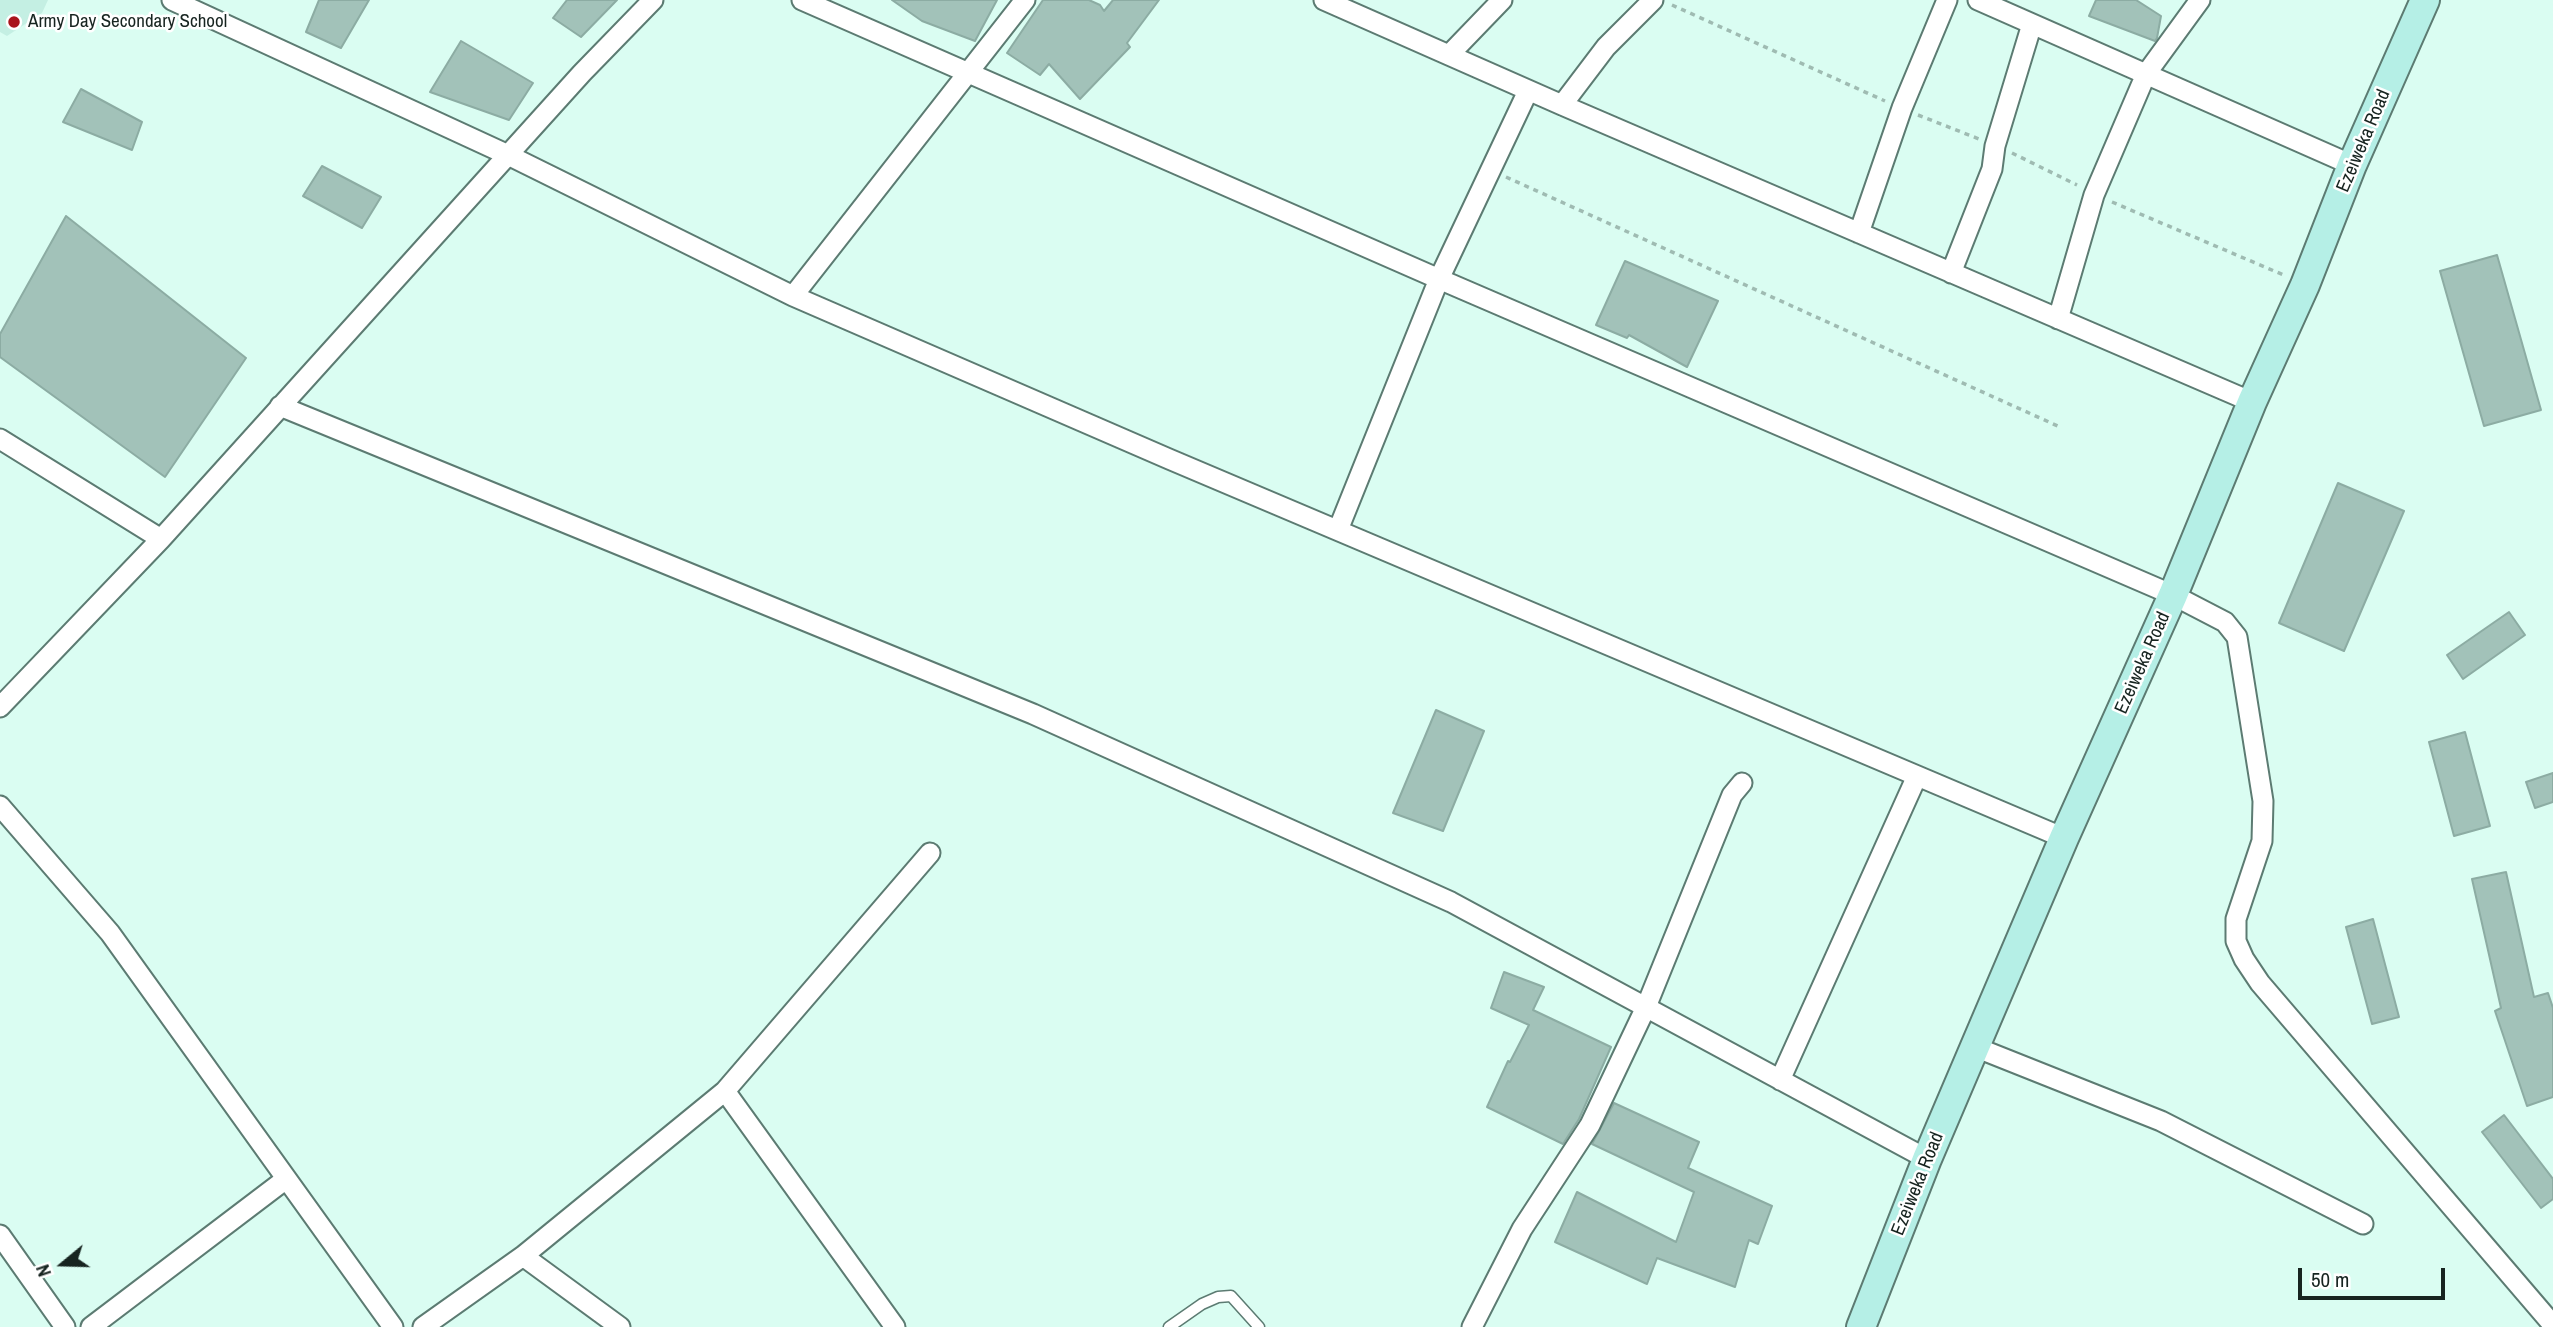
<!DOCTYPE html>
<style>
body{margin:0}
#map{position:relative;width:2553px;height:1327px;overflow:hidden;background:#dafdf2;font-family:"Archivo Narrow",sans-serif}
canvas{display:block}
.north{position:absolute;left:28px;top:1229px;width:70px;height:70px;-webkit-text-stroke:5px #fff;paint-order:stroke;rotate:251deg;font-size:19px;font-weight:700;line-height:28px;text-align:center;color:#172420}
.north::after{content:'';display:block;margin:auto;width:24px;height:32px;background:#172420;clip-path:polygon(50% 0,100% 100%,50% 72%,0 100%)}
.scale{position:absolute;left:2298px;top:1268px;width:147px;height:32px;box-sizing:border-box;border:4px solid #172420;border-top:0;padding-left:9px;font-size:21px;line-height:24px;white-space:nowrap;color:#172420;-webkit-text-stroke:5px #fff;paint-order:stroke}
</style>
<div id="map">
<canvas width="2553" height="1327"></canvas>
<div class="north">N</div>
<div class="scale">50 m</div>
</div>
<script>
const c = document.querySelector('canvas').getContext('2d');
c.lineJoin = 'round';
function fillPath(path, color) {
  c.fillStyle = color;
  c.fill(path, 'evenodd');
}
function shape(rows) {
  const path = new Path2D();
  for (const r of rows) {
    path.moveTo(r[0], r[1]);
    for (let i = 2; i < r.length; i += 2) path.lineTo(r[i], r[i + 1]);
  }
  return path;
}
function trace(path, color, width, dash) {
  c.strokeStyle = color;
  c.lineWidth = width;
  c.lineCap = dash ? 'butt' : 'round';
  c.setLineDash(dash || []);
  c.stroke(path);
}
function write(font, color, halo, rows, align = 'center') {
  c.font = font + ' "Archivo Narrow",sans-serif';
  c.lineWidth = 5;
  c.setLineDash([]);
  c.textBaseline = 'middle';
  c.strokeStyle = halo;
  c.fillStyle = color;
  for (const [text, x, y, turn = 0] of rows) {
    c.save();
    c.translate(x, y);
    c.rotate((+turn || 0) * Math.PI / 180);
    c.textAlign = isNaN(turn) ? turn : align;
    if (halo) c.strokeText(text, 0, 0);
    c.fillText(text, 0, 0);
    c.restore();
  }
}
fillPath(shape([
 [0,0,48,0,42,13,7,36,0,32]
]), '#c4efe3');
const building = shape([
 [319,0,369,0,341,48,306,32,319,0],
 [567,0,617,0,581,37,553,18,567,0],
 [892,0,997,0,975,41,922,21,892,0],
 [1043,0,1089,0,1100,5,1104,11,1113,0,1159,0,1127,43,1130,47,1080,99,1049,64,1040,75,1007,53,1043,0],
 [2096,0,2136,0,2161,16,2157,38,2155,41,2089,16,2096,0],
 [461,41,533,83,509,120,430,92,461,41],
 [81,89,142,122,132,150,63,122,81,89],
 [322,166,381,197,362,228,303,196,322,166],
 [66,216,246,358,165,477,0,357,0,334,66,216],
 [2497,255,2541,410,2484,426,2440,271,2497,255],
 [1625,261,1718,301,1687,367,1629,335,1627,338,1596,325,1625,261],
 [2338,483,2404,511,2344,651,2279,623,2338,483],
 [2509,612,2525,635,2463,679,2447,655,2509,612],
 [1436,710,1484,731,1443,831,1393,813,1436,710],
 [2465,732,2490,826,2454,836,2429,742,2465,732],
 [2553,773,2553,802,2535,808,2526,782,2553,773],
 [2506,872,2534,997,2548,993,2553,1008,2553,1097,2527,1106,2495,1011,2501,1008,2472,879,2506,872],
 [2373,919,2399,1017,2372,1024,2346,927,2373,919],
 [1504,972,1544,987,1533,1010,1611,1047,1579,1119,1563,1144,1487,1107,1508,1061,1510,1062,1529,1025,1491,1008,1504,972],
 [1614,1103,1699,1142,1688,1168,1772,1206,1758,1244,1749,1240,1735,1287,1657,1258,1647,1284,1555,1242,1577,1192,1676,1242,1694,1192,1592,1144,1614,1103],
 [2504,1115,2553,1179,2553,1199,2541,1208,2482,1132,2504,1115]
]);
fillPath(building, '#a2c2b9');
trace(building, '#8caca3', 2);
const lane = shape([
 [1169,1327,1202,1304,1218,1297,1231,1296,1259,1327]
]);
const street = shape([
 [172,0,508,155,793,296,1169,459,2064,838],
 [802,0,1439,279,2173,595,2225,622,2237,637,2263,801,2262,841,2236,919,2236,941,2244,959,2260,983,2553,1325],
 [1324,0,1562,105,2252,402],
 [1978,0,2352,165],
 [1449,55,1502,0],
 [1562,105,1606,47,1653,0],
 [1859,233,1902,108,1947,0],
 [1951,273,1992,169,1995,146,2032,24],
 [793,296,1025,0],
 [2058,319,2094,195,2146,74,2200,0],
 [280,406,1033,714,1451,902,1927,1159],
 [0,439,161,539],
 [1338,530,1439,279,1528,91],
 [0,707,161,539,582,73,653,0],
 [0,806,110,933,393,1327],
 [1975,1047,2161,1121,2363,1224],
 [1780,1080,1917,776],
 [725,1091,895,1327],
 [0,1235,65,1327],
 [523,1256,620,1327],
 [91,1327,286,1179],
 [423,1327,523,1256,725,1091,930,853],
 [1472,1327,1522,1229,1590,1125,1646,1007,1732,795,1742,783]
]);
const secondary = shape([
 [1861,1327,1927,1159,2064,838,2173,595,2252,402,2305,285,2352,165,2425,0]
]);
trace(lane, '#5c7b72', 13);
trace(street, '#5c7b72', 23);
trace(secondary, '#5c7b72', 32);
trace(shape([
 [1672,5,1885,101],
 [1918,115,1979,139],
 [2012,153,2077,185],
 [1506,177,2060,427],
 [2112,202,2286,276]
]), '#9fbbb2', 3.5, [5, 5]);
trace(lane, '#fff', 10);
trace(street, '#fff', 19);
trace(secondary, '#b5efe6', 28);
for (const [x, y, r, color] of [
 [14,22,7,"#a9141c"]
]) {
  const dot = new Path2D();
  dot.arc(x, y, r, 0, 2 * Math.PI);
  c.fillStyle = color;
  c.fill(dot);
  trace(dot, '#fff', 2.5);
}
write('19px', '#172420', '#fff', [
 ["Army Day Secondary School",28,22]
], 'left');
write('19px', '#172420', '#fff', [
 ["Ezeiweka Road",2364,141,-67],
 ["Ezeiweka Road",2143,663,-66],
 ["Ezeiweka Road",1918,1184,-68]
]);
</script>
